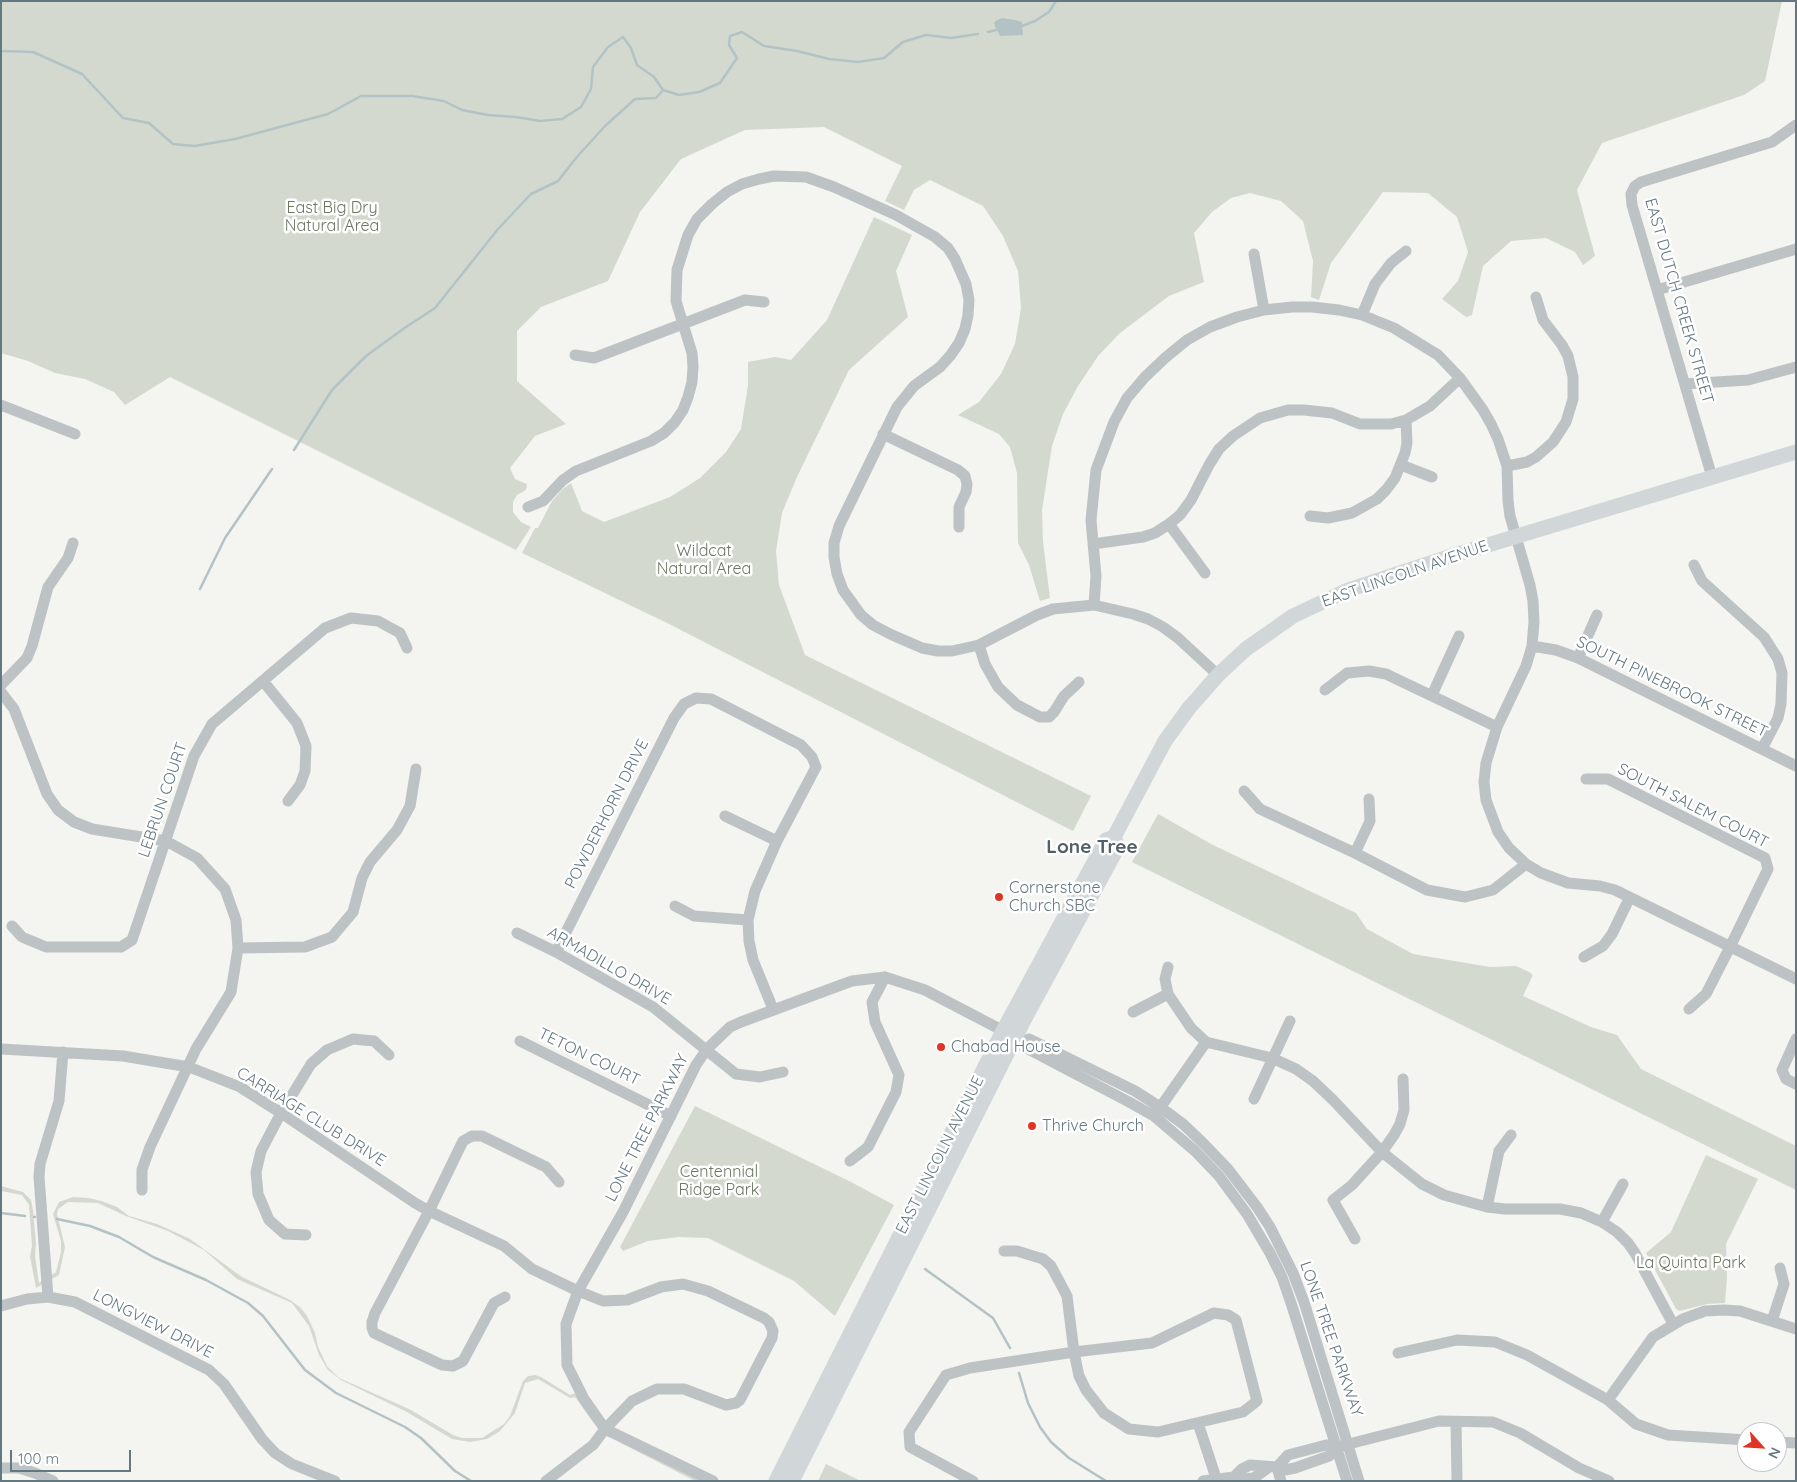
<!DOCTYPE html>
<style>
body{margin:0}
#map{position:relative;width:1797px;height:1482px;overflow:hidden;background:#f4f4f0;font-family:Quicksand,sans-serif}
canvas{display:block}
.frame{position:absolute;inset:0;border:2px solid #637881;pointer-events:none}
.north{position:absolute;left:1737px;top:1422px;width:50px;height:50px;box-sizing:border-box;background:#fff;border:1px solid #c1c9cd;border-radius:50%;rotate:116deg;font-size:14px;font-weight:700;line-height:20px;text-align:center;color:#637881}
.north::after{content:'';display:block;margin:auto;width:18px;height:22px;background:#e03524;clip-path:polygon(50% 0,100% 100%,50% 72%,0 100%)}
.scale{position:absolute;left:10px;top:1450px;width:121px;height:22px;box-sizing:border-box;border:2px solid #637881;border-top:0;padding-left:6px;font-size:15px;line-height:18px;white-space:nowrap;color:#637881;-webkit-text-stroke:4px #fff;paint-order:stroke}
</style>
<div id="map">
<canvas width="1797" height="1482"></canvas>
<div class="frame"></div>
<div class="north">N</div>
<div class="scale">100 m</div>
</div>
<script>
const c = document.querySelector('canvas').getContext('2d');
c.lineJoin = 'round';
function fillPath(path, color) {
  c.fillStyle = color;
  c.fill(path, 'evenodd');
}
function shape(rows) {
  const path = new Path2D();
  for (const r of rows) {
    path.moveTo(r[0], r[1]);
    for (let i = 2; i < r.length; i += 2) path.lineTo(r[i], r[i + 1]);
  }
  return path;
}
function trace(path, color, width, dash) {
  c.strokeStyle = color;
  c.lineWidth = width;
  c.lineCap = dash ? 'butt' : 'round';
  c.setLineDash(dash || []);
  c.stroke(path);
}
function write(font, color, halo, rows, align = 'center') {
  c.font = font + ' Quicksand,sans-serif';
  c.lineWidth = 5;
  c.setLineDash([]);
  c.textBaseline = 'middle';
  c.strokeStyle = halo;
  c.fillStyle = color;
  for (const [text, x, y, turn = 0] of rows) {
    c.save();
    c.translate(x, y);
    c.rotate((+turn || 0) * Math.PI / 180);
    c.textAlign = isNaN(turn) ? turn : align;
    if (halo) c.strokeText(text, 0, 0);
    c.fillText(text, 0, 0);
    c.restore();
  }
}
fillPath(shape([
 [1,1,1782,1,1765,81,1744,95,1602,143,1577,190,1595,256,1583,265,1575,252,1546,238,1511,241,1483,266,1472,315,1466,317,1442,299,1458,281,1468,252,1457,217,1428,193,1383,192,1331,263,1319,300,1311,297,1313,261,1303,221,1281,201,1250,193,1231,198,1212,212,1194,233,1204,282,1169,296,1120,333,1098,356,1078,386,1063,414,1052,446,1042,510,1043,542,1050,598,1040,601,1029,565,1018,543,1017,473,1010,447,999,434,958,415,979,402,1001,374,1015,344,1021,308,1018,271,1003,236,983,206,930,180,914,190,904,210,885,201,902,166,824,127,745,130,681,159,640,212,608,281,541,307,517,331,517,381,566,424,535,436,510,468,515,479,527,484,526,490,517,495,513,502,513,512,521,522,531,527,516,550,170,377,125,405,114,392,85,379,55,373,28,361,1,353],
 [874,217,912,235,896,271,908,317,849,370,797,477,782,513,776,551,779,585,805,655,1091,796,1073,831,669,624,522,553,535,528,538,528,552,501,563,489,571,483,582,511,604,522,670,497,700,478,726,452,741,429,748,385,748,362,775,357,791,360,827,320],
 [1158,814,1213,845,1356,913,1367,929,1413,954,1490,967,1516,966,1529,972,1533,975,1523,996,1591,1027,1617,1035,1641,1069,1796,1146,1796,1190,1132,862],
 [695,1106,851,1182,894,1205,835,1316,794,1281,708,1238,678,1237,648,1241,623,1251,620,1247],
 [1706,1155,1758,1179,1726,1244,1727,1277,1725,1303,1707,1304,1680,1311,1676,1309,1646,1253,1671,1232],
 [1,1186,23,1192,31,1200,33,1210,36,1244,35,1256,39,1283,56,1272,61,1252,61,1241,53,1214,59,1202,73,1197,89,1198,101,1201,117,1207,129,1216,157,1224,190,1239,242,1277,290,1300,301,1308,307,1316,315,1333,318,1347,327,1366,339,1378,409,1409,453,1435,462,1438,482,1438,504,1424,510,1416,523,1381,528,1376,535,1375,541,1377,570,1395,576,1393,596,1422,703,1481,695,1481,619,1442,593,1422,575,1397,570,1398,538,1379,525,1383,515,1413,500,1431,487,1439,470,1442,452,1439,407,1412,341,1380,328,1370,319,1355,309,1326,292,1303,237,1279,204,1250,168,1231,126,1216,98,1203,68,1202,58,1209,57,1214,65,1247,59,1275,36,1288,30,1256,32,1246,29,1205,22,1195,1,1191],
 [826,1464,861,1481,818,1481]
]), '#d4d9cf');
fillPath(shape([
 [1002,18,1015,20,1022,22,1023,35,1000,36,994,24,995,21]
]), '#b3c3c5');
trace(shape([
 [1022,26,1035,21,1049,12,1056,1],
 [988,32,996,30],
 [1,51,33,52,82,74,123,118,149,123,173,144,195,146,235,139,328,114,361,96,412,96,444,101,462,110,488,115,516,117,540,121,562,119,581,107,591,89,593,67,608,47,623,37,631,48,637,65,654,77,663,90,679,95,699,92,720,83,737,58,729,45,730,36,742,32,764,46,797,51,829,59,858,62,884,58,903,42,926,35,951,38,978,34],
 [294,450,332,390,366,356,403,329,435,308,498,229,531,194,558,181,576,158,605,126,635,99,656,98,663,90],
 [200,589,225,538,272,469],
 [1,1213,25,1216],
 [34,1217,35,1217],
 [57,1219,90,1226,119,1237,153,1257,206,1280,248,1303,263,1316,305,1370,336,1393,405,1427,421,1438,455,1471,471,1481],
 [925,1269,993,1318,1010,1348],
 [1019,1373,1028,1403,1040,1427,1051,1442,1069,1458,1106,1481]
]), '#b3c3c5', 2.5);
trace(shape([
 [1254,254,1264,310],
 [1657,290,1796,249],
 [1362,315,1375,284,1391,263,1406,251],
 [575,355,594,358,745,300,764,302],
 [1685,384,1748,380,1796,367],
 [1,405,75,434],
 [883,434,958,470,965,476,967,484,966,492,959,507,959,527],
 [1401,465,1432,477],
 [1507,466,1527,462,1536,457,1553,442,1566,422,1573,399,1573,377,1568,356,1562,345,1543,320,1536,297],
 [1712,477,1632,205,1631,194,1635,186,1641,182,1772,142,1796,125],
 [528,507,543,501,563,480,576,471,651,441,664,433,675,422,683,410,688,397,692,382,693,367,692,353,676,301,677,270,688,235,697,219,712,204,727,192,742,184,759,179,774,176,806,177,834,187,896,215,935,237,948,248,955,259,966,284,969,300,968,315,965,329,959,343,950,356,940,367,914,386,897,407,839,526,834,543,834,557,837,574,843,590,861,615,873,625,890,634,922,648,938,651,952,651,979,645,1037,615,1053,609,1094,605,1133,614,1148,619,1163,627,1178,638,1218,675],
 [1310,516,1328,518,1352,513,1377,499,1386,490,1395,478,1405,453,1407,443,1406,420],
 [1169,524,1205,573],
 [1093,544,1143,537,1155,533,1169,524,1180,515,1191,500,1209,465,1219,449,1233,436,1260,418,1288,410,1304,410,1332,413,1360,424,1391,424,1406,420,1430,406,1460,378],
 [1694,565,1702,581,1764,637,1778,659,1782,673,1781,704,1778,718,1762,749],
 [1094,605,1096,576,1091,520,1096,470,1114,422,1127,398,1145,377,1165,358,1187,340,1210,327,1237,317,1264,310,1292,307,1312,307,1339,310,1362,315,1394,328,1438,355,1460,378,1483,410,1491,424,1498,439,1507,466,1508,501,1510,516,1530,585,1533,601,1534,622,1532,646,1526,666,1497,727,1486,763,1484,782,1486,800,1498,832,1509,848,1526,864,1541,873,1568,883,1600,886,1615,890,1796,979],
 [979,645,985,664,998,687,1017,705,1040,717,1049,717,1054,712,1064,696,1079,682],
 [1532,646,1556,650,1578,658,1796,766],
 [1578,658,1597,615],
 [263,681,297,723,306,746,305,771,300,785,288,801],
 [1,685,27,658,32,646,48,587,68,558,73,543],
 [1325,690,1347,673,1369,671,1386,674,1497,727],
 [1,692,14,709,47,794,58,810,74,822,92,829,166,841,197,858,225,889,236,920,238,948,231,992,196,1049,150,1147,142,1170,142,1190],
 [1432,695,1459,636],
 [1586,779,1608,779,1765,858,1768,869,1730,947,1706,994,1689,1009],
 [1244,791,1260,809,1355,853,1427,890,1465,897,1493,890,1526,864],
 [725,816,777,841],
 [1355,853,1370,821,1369,799],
 [675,906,694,916,748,920],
 [12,926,22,937,46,947,121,947,132,940,194,756,212,724,325,628,351,618,378,621,400,633,407,648],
 [517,933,556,952,653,1007,736,1074,760,1077,783,1072],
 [238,948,305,947,332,937,353,912,362,878,370,862,397,830,410,806,416,769],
 [556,952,674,718,684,704,696,698,711,699,801,745,812,757,816,767,777,841,755,891,748,920,749,941,753,960,773,1009],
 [1584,957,1603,946,1612,934,1629,899],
 [1168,967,1165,979,1168,994,1191,1028,1206,1042,1272,1058,1296,1069,1313,1081,1333,1100,1382,1152,1422,1184,1444,1195,1487,1207,1505,1209,1560,1209,1581,1213,1602,1222,1617,1232,1628,1243,1635,1253,1673,1324],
 [1133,1012,1168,994],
 [1796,1039,1782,1070,1786,1079,1796,1084],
 [520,1041,671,1116],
 [1025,1041,1024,1047,1129,1102,1154,1116,1195,1151,1219,1176,1247,1214,1270,1253,1282,1277,1292,1306,1347,1481],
 [1,1049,123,1056,189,1067,240,1087,281,1113,415,1203,429,1211,504,1246,532,1269,578,1291,603,1301,627,1300,661,1287,683,1284,708,1291,764,1318,769,1322,773,1331,772,1338,740,1400,736,1403,726,1405,684,1389,657,1389,632,1401,605,1429,593,1445,546,1481],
 [1254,1099,1290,1021],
 [1157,1112,1206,1042],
 [850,1161,868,1147,896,1092,899,1075,875,1022,872,1002,885,977],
 [1487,1207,1499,1151,1511,1135],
 [1602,1222,1623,1184],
 [306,1235,285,1234,269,1220,258,1194,256,1172,261,1151,281,1113,311,1064,327,1050,353,1039,374,1041,389,1055],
 [1355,1239,1333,1200,1352,1185,1382,1152,1394,1135,1400,1124,1404,1110,1403,1079],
 [48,1297,39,1177,40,1164,59,1101,63,1052],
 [505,1297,494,1303,463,1361,453,1366,442,1365,374,1333,372,1328,372,1322,375,1313,429,1211,463,1141,472,1136,482,1136,546,1167,559,1182],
 [1,1306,27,1299,48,1297,75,1302,209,1370,224,1384,262,1439,275,1453,292,1464,335,1481],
 [1772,1321,1784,1284,1780,1268],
 [1398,1353,1457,1340,1495,1342,1527,1355,1608,1400,1636,1424,1668,1435,1747,1440],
 [1608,1400,1653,1337,1683,1319,1705,1311,1724,1310,1740,1311,1796,1329],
 [1456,1422,1457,1481],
 [1198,1423,1216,1478],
 [1777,1442,1796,1443],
 [1277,1467,1288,1455,1326,1445,1337,1447,1439,1421,1493,1422,1520,1433,1579,1468,1609,1481],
 [1277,1467,1281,1481],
 [1,1468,19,1468,35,1473,53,1481],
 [1234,1477,1242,1469,1250,1465,1277,1467,1285,1470,1295,1468,1329,1456,1337,1447],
 [713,1481,605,1429,584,1399,567,1365,566,1324,578,1291,623,1212,696,1065,707,1049,730,1027,741,1022,841,985,852,981,885,977,925,990,1015,1037,1025,1041,1029,1039,1135,1091,1160,1107,1183,1124,1203,1143,1228,1169,1257,1207,1270,1227,1293,1273,1304,1302,1359,1481],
 [973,1481,910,1447,909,1432,946,1375,970,1368,1074,1352,1152,1343,1214,1313,1228,1315,1236,1320,1257,1401,1243,1412,1158,1432,1129,1429,1104,1413,1086,1390,1079,1376,1074,1352,1067,1296,1051,1266,1043,1259,1017,1251,1004,1251],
 [1203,1481,1234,1477,1244,1479,1254,1478,1269,1467]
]), '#bdc2c4', 11);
trace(shape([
 [776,1481,1003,1031,1106,840,1114,837,1165,741,1189,708,1218,675,1246,649,1293,616,1348,590,1448,557,1796,452],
 [792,1481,1023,1022,1118,847,1114,837]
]), '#d1d6d9', 15);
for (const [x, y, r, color] of [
 [999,897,5,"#e03524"],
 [941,1047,5,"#e03524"],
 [1032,1126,5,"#e03524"]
]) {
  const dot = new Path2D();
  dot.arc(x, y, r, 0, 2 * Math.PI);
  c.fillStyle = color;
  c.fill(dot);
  trace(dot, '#fff', 2);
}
write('16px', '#6a7862', '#fff', [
 ["East Big Dry",332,208],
 ["Natural Area",332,226],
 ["Wildcat",704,551],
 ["Natural Area",704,569],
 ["Centennial",719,1172],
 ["Ridge Park",719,1190],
 ["La Quinta Park",1691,1263]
]);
write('16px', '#637881', '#fff', [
 ["EAST DUTCH CREEK STREET",1679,301,74],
 ["EAST LINCOLN AVENUE",1405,574,-19],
 ["SOUTH PINEBROOK STREET",1672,687,26],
 ["LEBRUN COURT",163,800,-71],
 ["SOUTH SALEM COURT",1693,806,27],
 ["POWDERHORN DRIVE",607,814,-63],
 ["ARMADILLO DRIVE",609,966,30],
 ["TETON COURT",589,1057,26],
 ["CARRIAGE CLUB DRIVE",311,1117,32],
 ["LONE TREE PARKWAY",647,1128,-63],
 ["EAST LINCOLN AVENUE",940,1155,-63],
 ["LONGVIEW DRIVE",153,1324,27],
 ["LONE TREE PARKWAY",1331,1339,71]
]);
write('16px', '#637881', '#fff', [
 ["Cornerstone",1009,888],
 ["Church SBC",1009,906],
 ["Chabad House",951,1047],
 ["Thrive Church",1042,1126]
], 'left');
write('bold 19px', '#516066', '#fff', [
 ["Lone Tree",1092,847]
]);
</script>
